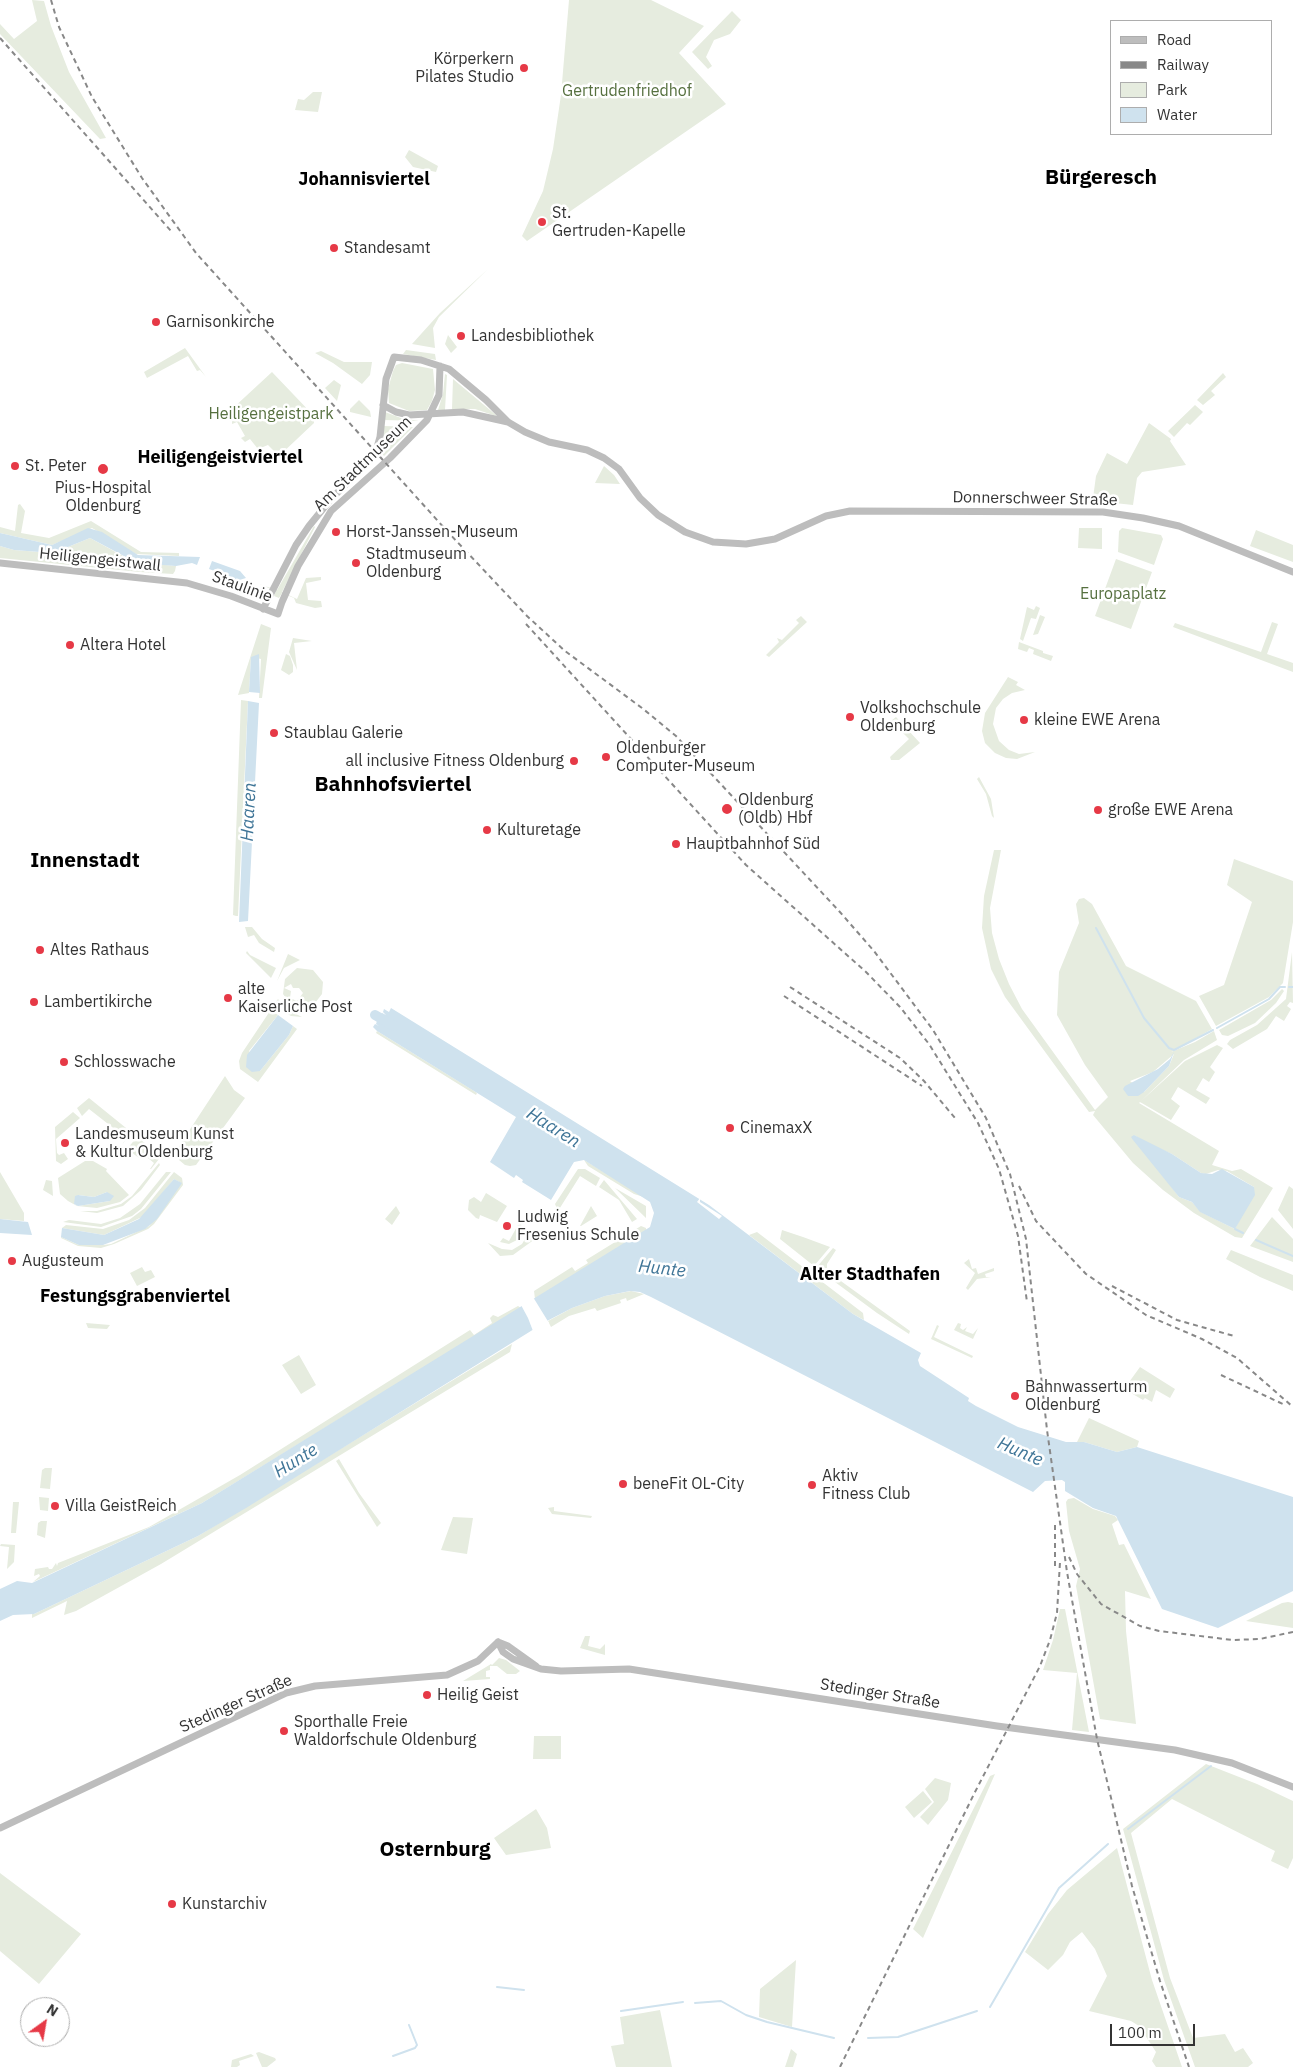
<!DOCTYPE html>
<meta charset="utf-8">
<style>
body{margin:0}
#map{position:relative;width:1293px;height:2067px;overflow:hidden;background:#fff;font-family:"IBM Plex Sans",sans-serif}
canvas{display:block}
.legend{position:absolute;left:1110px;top:20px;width:162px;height:115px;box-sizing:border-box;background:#fff;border:1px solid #adadad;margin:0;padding:6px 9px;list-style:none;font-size:15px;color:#333}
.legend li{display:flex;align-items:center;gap:10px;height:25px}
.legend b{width:25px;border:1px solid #adadad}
.north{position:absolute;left:20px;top:1997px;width:50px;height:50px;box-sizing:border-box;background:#fff;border:1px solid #adadad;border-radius:50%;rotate:32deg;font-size:14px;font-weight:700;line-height:20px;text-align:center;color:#333}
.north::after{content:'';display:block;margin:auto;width:18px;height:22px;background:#e63946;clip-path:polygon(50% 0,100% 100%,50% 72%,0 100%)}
.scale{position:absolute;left:1110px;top:2024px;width:85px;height:22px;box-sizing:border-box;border:2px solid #333;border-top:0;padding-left:6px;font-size:15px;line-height:18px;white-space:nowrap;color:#333;-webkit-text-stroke:4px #fff;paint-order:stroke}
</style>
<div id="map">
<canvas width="1293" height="2067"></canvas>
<ul class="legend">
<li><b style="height:6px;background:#bdbdbd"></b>Road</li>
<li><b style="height:6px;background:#888"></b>Railway</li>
<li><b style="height:14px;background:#e6ecdf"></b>Park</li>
<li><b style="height:14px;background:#cfe2ee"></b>Water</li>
</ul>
<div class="north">N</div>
<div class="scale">100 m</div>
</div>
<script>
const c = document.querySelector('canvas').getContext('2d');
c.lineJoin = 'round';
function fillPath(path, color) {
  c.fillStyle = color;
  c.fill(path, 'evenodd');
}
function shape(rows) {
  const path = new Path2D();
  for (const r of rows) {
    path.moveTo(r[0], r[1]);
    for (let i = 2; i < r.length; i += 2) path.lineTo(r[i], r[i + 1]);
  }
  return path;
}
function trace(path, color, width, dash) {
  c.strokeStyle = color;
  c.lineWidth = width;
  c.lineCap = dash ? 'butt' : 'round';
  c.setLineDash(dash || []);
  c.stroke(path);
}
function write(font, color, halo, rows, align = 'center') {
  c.font = font + ' "IBM Plex Sans",sans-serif';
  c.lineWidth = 5;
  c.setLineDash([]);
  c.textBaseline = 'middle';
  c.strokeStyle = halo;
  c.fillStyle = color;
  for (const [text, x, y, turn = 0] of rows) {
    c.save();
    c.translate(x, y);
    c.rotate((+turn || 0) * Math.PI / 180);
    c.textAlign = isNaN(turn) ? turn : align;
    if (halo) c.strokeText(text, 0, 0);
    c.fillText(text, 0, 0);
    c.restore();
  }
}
fillPath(shape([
 [32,0,44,1,51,26,69,72,106,138,100,139,0,34,0,24,14,39,37,21],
 [569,0,651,0,704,26,679,53,726,104,527,241,522,236,543,191,553,149,561,95],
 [732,11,741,20,730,34,714,40,706,57,712,66,708,69,692,52],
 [313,92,322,92,318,112,295,110,298,99,304,100],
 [409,150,438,166,436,172,413,167,405,157],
 [488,269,439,317,433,328,435,348,412,344,440,313],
 [448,335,457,347,451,353,445,344],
 [185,348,206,377,200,370,197,371,188,356,147,378,144,372],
 [406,350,435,354,436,360,403,354],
 [321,351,344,362,372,362,370,375,362,384,333,363,315,353],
 [402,363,433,369,435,390,432,401,427,410,409,411,389,403,388,389,393,371,396,365],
 [272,372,314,416,314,423,279,456,268,445,258,449,250,439,245,442,241,438,245,436,237,422,232,424,232,409],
 [1223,373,1226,377,1211,391,1215,395,1203,405,1197,400],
 [445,374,447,375,445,410,438,410,443,394],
 [453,379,496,415,496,416,475,409,452,409],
 [334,380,341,385,337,401,325,388],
 [359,400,370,411,371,417,350,412,350,409],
 [1195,405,1203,412,1190,425,1187,423,1174,437,1168,431],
 [385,412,401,418,419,421,384,420],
 [1149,423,1171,439,1170,441,1186,465,1142,472,1137,478,1133,505,1096,501,1093,498,1096,476,1107,453,1127,464],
 [384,426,413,427,384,456,380,451],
 [604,466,614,475,620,484,595,483],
 [20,504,25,511,21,533,49,538,91,521,141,552,179,553,179,556,136,554,92,528,52,545,0,533,0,527,15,531,18,505],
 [314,526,315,527,282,592,297,599,306,578,321,577,321,580,306,583,308,600,321,601,322,607,315,608,296,603,294,598,282,593,279,598,274,596,276,591,259,584,277,590],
 [1079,528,1102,528,1102,549,1078,548],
 [1122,528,1161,535,1163,539,1154,565,1118,552,1119,531],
 [1256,530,1293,545,1293,562,1250,546],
 [90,538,134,562,176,566,175,571,173,574,140,572,0,558,0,546,14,550,53,553],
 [1116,559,1152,572,1131,629,1095,616],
 [1036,606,1040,608,1036,619,1031,618,1023,641,1020,639,1027,607,1034,610],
 [1040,615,1045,617,1038,634,1033,635],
 [801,616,807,622,769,657,766,655,779,642,777,638,782,640,799,623,796,620],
 [1272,622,1278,624,1267,654,1293,663,1293,672,1173,627,1175,623,1261,652],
 [261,624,271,628,262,698,259,698,261,659,251,657,249,693,238,695],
 [293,638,312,641,294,643,297,670,289,652],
 [1019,642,1043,651,1043,653,1053,656,1051,661,1033,654,1034,650,1029,648,1027,652,1018,649],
 [286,654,290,656,293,665,293,672,289,675,281,670],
 [1008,677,1018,682,1016,685,1025,690,1012,693,1003,699,996,708,993,724,999,741,1009,750,1019,754,1035,752,1017,759,1006,758,995,753,985,743,982,731,985,713],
 [241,700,248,701,238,916,236,916,233,915],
 [896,717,920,743,899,760,891,760,890,757,909,739,891,721],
 [979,777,991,799,994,818,992,816,986,794,977,779],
 [994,850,1001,850,990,908,992,933,999,959,1009,984,1022,1009,1095,1110,1108,1097,1085,1065,1057,1015,1059,972,1079,923,1076,904,1079,899,1084,898,1092,904,1126,966,1196,1001,1212,1029,1171,1052,1195,1042,1214,1031,1217,1040,1184,1060,1139,1103,1219,1151,1212,1165,1232,1171,1241,1169,1273,1188,1242,1238,1235,1237,1194,1213,1163,1190,1133,1163,1093,1115,1095,1111,1089,1112,1005,997,991,969,982,928,984,896],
 [1174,1054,1169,1066,1144,1092,1130,1081,1153,1072],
 [1134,1135,1150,1145,1172,1154,1201,1173,1206,1174,1218,1170,1227,1171,1254,1187,1235,1229,1201,1212,1192,1202,1179,1197],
 [1234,859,1293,881,1293,922,1283,983,1269,997,1216,1026,1199,996,1224,985,1252,902,1227,885],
 [245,927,252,927,262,939,275,948,274,952,259,943,254,935,248,937],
 [247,951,250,955,276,968,271,978,246,953],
 [1292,952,1293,1003,1290,1002,1287,1006,1291,1009,1284,1021,1276,1016,1267,1029,1233,1049,1227,1044,1230,1040,1257,1025,1286,999],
 [288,954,300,960,284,968,277,981],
 [297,968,313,970,323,982,322,994,312,1007,299,1008,292,1006,283,994,285,979],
 [291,984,293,988,299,988,303,993,297,1001,290,998,291,991,284,988],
 [1282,989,1284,991,1276,1003,1255,1023,1228,1036,1222,1035,1219,1030,1271,1000],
 [278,999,286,1009,302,1017,291,1016,284,1012,275,1003],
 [272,1008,278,1015,249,1051,260,1071,289,1035,293,1026,297,1029,258,1082,240,1069,239,1061,242,1053],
 [377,1031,471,1089,477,1093,476,1095,376,1033],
 [1217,1045,1223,1048,1210,1067,1215,1072,1209,1082,1203,1078,1196,1090,1210,1098,1206,1104,1178,1087,1171,1099,1180,1106,1171,1120,1140,1102,1185,1061],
 [225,1076,234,1090,245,1098,196,1165,190,1166,185,1165,179,1160,177,1151,181,1143],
 [89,1098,131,1132,122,1145,126,1138,89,1109,82,1116,77,1108],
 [73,1112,80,1118,56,1139,57,1153,59,1155,64,1153,68,1159,61,1164,56,1161,55,1127],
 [137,1137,154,1150,157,1148,161,1150,159,1159,151,1169,150,1169,154,1163,143,1154,139,1158,127,1149],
 [584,1160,647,1198,634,1194,588,1166],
 [85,1161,93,1161,107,1169,106,1171,129,1195,120,1202,97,1208,77,1206,68,1201,60,1194,58,1178],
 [107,1192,110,1201,78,1206,74,1204,78,1195,94,1197],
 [159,1163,160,1165,141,1190,123,1206,97,1213,80,1211,97,1211,121,1204,132,1196],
 [578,1169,585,1169,600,1178,596,1186,580,1176,558,1211,555,1204],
 [0,1172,24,1213,24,1221,0,1219],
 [166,1172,171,1172,141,1209,132,1216,101,1227,63,1222,69,1220,101,1224,120,1218,140,1204],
 [174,1172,182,1178,183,1185,154,1224,148,1229,114,1244,101,1248,78,1246,61,1238,61,1237,79,1245,103,1245,111,1244,149,1226,181,1183,174,1179,144,1216,104,1235,62,1228,66,1225,103,1229,129,1220,145,1208],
 [46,1180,52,1181,53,1196,43,1190],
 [604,1180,637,1219,632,1222,619,1200,599,1187],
 [1289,1186,1293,1189,1293,1229,1278,1210],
 [615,1188,646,1206,646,1218],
 [486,1193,507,1206,497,1222,480,1215,479,1219,476,1218,468,1210,469,1200,474,1197,481,1202],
 [396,1206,400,1213,392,1225,385,1219],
 [591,1206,597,1216,581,1226,580,1226],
 [1272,1217,1293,1239,1293,1262,1250,1246],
 [521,1224,522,1228,517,1240,509,1244,500,1242,503,1238,509,1241,518,1225],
 [641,1226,646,1228,646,1231,535,1299,534,1291,572,1267,575,1271,588,1263,586,1260],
 [782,1230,803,1237,830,1247,814,1266,780,1239],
 [529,1232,537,1233,535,1239,513,1255,500,1256,488,1243,502,1249,512,1250,522,1244],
 [757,1232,863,1313,864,1320,853,1314,749,1235],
 [833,1248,836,1250,827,1264,827,1271,910,1331,909,1334,877,1313,816,1268],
 [1231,1250,1293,1275,1293,1291,1260,1277,1226,1259],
 [969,1259,972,1269,976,1268,978,1274,994,1268,994,1271,985,1274,986,1277,991,1277,977,1279,968,1290,966,1288,975,1273,964,1263],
 [142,1267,145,1272,151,1270,155,1277,137,1286,130,1273],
 [631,1291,644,1294,627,1301,626,1298,620,1300,621,1303,597,1311,595,1308,569,1316,551,1327,548,1321,572,1308,605,1296],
 [518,1306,521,1308,202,1503,33,1582,40,1576,39,1574,34,1576,35,1569,48,1567,49,1569,52,1569,56,1563,57,1566,58,1563,149,1527,240,1475,470,1330,474,1335,492,1323,490,1318,493,1315,498,1317],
 [86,1323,110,1325,107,1329,88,1328],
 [958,1323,961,1324,960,1328,963,1330,967,1327,965,1331,973,1334,978,1328,973,1339,954,1330],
 [937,1325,939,1326,934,1337,973,1356,972,1358,931,1339],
 [512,1344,510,1352,161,1564,76,1611,64,1615,67,1601,32,1618,32,1613,34,1614,198,1536],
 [299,1355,316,1385,301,1394,282,1365],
 [1140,1367,1175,1389,1170,1398,1156,1390,1152,1402,1145,1398,1143,1400,1124,1389],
 [1089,1418,1139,1441,1137,1447,1117,1452,1084,1442,1077,1442],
 [339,1459,359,1493,381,1523,377,1527,336,1461],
 [45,1468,52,1468,50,1489,40,1488,42,1470],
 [39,1497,49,1498,48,1511,40,1510],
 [1074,1498,1093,1509,1115,1516,1118,1520,1112,1524,1119,1545,1124,1544,1151,1599,1125,1591,1126,1631,1136,1724,1100,1719,1076,1586,1080,1569,1069,1531,1066,1502,1068,1499],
 [13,1502,19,1502,16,1533,11,1533],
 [554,1507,554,1511,592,1516,591,1518,552,1514,548,1508],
 [453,1517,473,1518,467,1554,441,1550],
 [41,1521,47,1521,45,1538,37,1535,38,1523],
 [1,1544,15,1545,14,1562,7,1569,9,1547,0,1546],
 [1288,1602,1293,1603,1293,1628,1246,1621,1282,1603],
 [1060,1609,1065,1609,1089,1732,1072,1730,1077,1673,1043,1670,1053,1640],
 [585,1636,590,1636,588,1646,600,1649,605,1644,605,1655,580,1648],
 [499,1658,506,1660,520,1671,516,1674,507,1674,497,1666,490,1666,490,1670,486,1671,486,1677,490,1677,490,1679,463,1681,491,1664,492,1665],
 [534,1736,561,1736,561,1759,533,1759],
 [1206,1764,1257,1784,1293,1801,1293,1858,1288,1869,1271,1861,1275,1851,1172,1799,1131,1833,1170,1978,1193,2038,1225,2034,1235,2052,1243,2048,1253,2063,1248,2067,1195,2067,1164,1980,1123,1829],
 [995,1774,923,1938,913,1929,990,1776],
 [935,1778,951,1783,948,1800,928,1825,920,1817,934,1802,925,1789],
 [923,1791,932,1802,914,1818,905,1807],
 [536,1809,547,1828,551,1848,506,1855,494,1838],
 [1117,1848,1152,1980,1182,2067,1156,2067,1152,2061,1156,2052,1139,2026,1131,2021,1089,2011,1107,1976,1095,1949,1082,1932,1070,1942,1063,1955,1048,1970,1025,1952,1048,1914,1067,1890],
 [0,1873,81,1934,39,1984,0,1951],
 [796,1960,792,2027,759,2017,760,1989],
 [660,2010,672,2067,616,2067,611,2046,624,2044,620,2017],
 [791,2049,797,2054,793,2067,785,2067],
 [259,2052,275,2058,276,2060,267,2067,262,2067,256,2053],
 [251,2054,254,2056,239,2061,240,2065,237,2067,231,2067,232,2060]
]), '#e6ecdf');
fillPath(shape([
 [88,528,102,532,138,555,200,557,197,565,192,563,176,566,137,563,90,538,53,553,14,550,0,546,0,533,52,545],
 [212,561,240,571,246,578,236,581,231,577,209,569],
 [259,654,260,693,249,692,251,657],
 [248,701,259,703,248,921,239,922],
 [391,1008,709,1205,853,1314,921,1353,918,1360,920,1366,969,1398,968,1401,976,1406,1018,1427,1066,1442,1084,1442,1117,1452,1137,1447,1293,1497,1293,1591,1218,1628,1162,1609,1116,1516,1093,1508,1065,1491,1065,1482,1062,1480,1045,1481,1033,1492,651,1297,640,1292,630,1291,605,1296,572,1308,547,1321,246,1508,198,1536,34,1614,13,1615,0,1621,0,1589,17,1581,32,1583,202,1503,650,1227,654,1213,650,1202,584,1160,574,1162,551,1200,522,1182,523,1180,516,1175,514,1178,490,1162,516,1117,377,1031,373,1027,375,1024,379,1026,376,1024,377,1021,382,1023,385,1019,380,1016,382,1013,386,1015,383,1012,384,1009,389,1012],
 [278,1015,293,1026,289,1035,260,1071,252,1072,246,1067,247,1055],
 [1174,1052,1169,1066,1144,1092,1138,1096,1128,1096,1123,1089,1125,1086,1158,1069,1170,1059],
 [1134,1135,1172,1154,1201,1173,1212,1174,1222,1169,1254,1187,1255,1195,1235,1229,1200,1212,1192,1202,1179,1197,1133,1140,1131,1137],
 [174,1179,182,1183,180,1186,157,1219,145,1229,103,1245,79,1245,61,1237,62,1228,104,1235,139,1219],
 [107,1192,114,1196,110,1201,78,1206,74,1204,75,1196,78,1195,94,1197],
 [0,1219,28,1222,32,1235,0,1233]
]), '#cfe2ee');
fillPath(shape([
 [700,1198,700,1202,722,1216,719,1219,697,1202],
 [533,1297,549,1323,531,1334,533,1331,528,1318,521,1305,518,1306]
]), '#fff');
trace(shape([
 [1096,928,1144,1018,1169,1048,1174,1050,1213,1030],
 [1289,987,1293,987],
 [1217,1028,1269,999,1280,987,1285,987],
 [1235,1229,1243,1233],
 [1256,1240,1293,1256],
 [1128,1829,1211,1766],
 [497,1987,524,1990],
 [695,2003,721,2001,746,2015,767,2022,834,2038],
 [990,2007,1059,1888,1108,1844],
 [621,2011,683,2002],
 [868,2038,898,2037,977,2011],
 [393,2056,415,2048,417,2045,409,2025]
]), '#cfe2ee', 2);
trace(shape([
 [375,1015,394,1026]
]), '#cfe2ee', 10);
trace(shape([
 [383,405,396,412,409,415,463,412,508,422],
 [0,563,187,583,231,596,278,614,282,602,298,566,331,511,390,458,427,420,439,395,440,366],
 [263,609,296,545,309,526,331,499,370,460,376,451,380,437,386,379,394,357,421,360,449,369,486,400,508,422,525,432,549,442,587,450,604,458,619,469,640,498,658,515,685,532,713,542,746,544,775,539,826,516,850,511,1103,512,1143,518,1179,526,1293,572],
 [498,1642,503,1652,513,1659,541,1669,561,1671,629,1669,997,1726,1175,1750,1232,1763,1293,1787],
 [498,1642,508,1646,536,1666],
 [0,1828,286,1693,315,1686,447,1675,478,1661,498,1642]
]), '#bdbdbd', 7);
trace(shape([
 [51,0,59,27,92,97,142,178,196,253,447,531,527,616,565,651,642,708,676,736,839,911,874,951,933,1030,986,1118,1010,1174,1026,1239,1047,1430,1067,1572,1097,1739,1132,1886,1160,1981,1189,2067],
 [0,38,171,231],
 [526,624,746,865,866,972,900,1007,929,1044,978,1123,999,1169,1018,1236,1027,1302],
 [790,987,900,1058,924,1081,955,1118],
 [784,996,922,1086],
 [1019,1186,1036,1221,1086,1274,1146,1315,1202,1339,1237,1358,1293,1407],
 [1112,1286,1177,1320,1234,1336],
 [1221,1375,1285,1405],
 [1055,1525,1055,1570],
 [1069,1557,1077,1574,1101,1604,1140,1626,1159,1631,1233,1640,1260,1639,1293,1632],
 [840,2067,974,1794,1040,1666,1050,1640,1057,1613,1060,1562]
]), '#888', 2, [5, 4]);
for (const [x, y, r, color] of [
 [524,68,5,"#e63946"],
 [542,222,5,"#e63946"],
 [334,248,5,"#e63946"],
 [156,322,5,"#e63946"],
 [461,336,5,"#e63946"],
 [15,466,5,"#e63946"],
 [103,469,6,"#e63946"],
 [336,532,5,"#e63946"],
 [356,563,5,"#e63946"],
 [70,645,5,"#e63946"],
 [850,717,5,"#e63946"],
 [1024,720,5,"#e63946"],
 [274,733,5,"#e63946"],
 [606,757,5,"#e63946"],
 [574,761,5,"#e63946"],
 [727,809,6,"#e63946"],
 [1098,810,5,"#e63946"],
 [487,830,5,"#e63946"],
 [676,844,5,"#e63946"],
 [40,950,5,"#e63946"],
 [228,998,5,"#e63946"],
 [34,1002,5,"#e63946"],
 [64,1062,5,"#e63946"],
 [730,1128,5,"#e63946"],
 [65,1143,5,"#e63946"],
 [507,1226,5,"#e63946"],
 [12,1261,5,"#e63946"],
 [1015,1396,5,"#e63946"],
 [623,1484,5,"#e63946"],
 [812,1485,5,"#e63946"],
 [55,1506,5,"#e63946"],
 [427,1695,5,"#e63946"],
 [284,1731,5,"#e63946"],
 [172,1904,5,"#e63946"]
]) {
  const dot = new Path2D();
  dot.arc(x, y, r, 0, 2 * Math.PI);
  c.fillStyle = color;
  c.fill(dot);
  trace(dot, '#fff', 2);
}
write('16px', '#333', '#fff', [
 ["Körperkern",514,59,"right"],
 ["Pilates Studio",514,77,"right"],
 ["St.",552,213],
 ["Gertruden-Kapelle",552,231],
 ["Standesamt",344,248],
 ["Garnisonkirche",166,322],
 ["Landesbibliothek",471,336],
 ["St. Peter",25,466],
 ["Pius-Hospital",103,488,"center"],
 ["Oldenburg",103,506,"center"],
 ["Horst-Janssen-Museum",346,532],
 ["Stadtmuseum",366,554],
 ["Oldenburg",366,572],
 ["Altera Hotel",80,645],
 ["Volkshochschule",860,708],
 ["Oldenburg",860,726],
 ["kleine EWE Arena",1034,720],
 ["Staublau Galerie",284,733],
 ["Oldenburger",616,748],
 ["Computer-Museum",616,766],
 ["all inclusive Fitness Oldenburg",564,761,"right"],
 ["Oldenburg",738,800],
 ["(Oldb) Hbf",738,818],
 ["große EWE Arena",1108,810],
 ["Kulturetage",497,830],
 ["Hauptbahnhof Süd",686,844],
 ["Altes Rathaus",50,950],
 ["alte",238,989],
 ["Kaiserliche Post",238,1007],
 ["Lambertikirche",44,1002],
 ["Schlosswache",74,1062],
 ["CinemaxX",740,1128],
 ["Landesmuseum Kunst",75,1134],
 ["& Kultur Oldenburg",75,1152],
 ["Ludwig",517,1217],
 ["Fresenius Schule",517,1235],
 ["Augusteum",22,1261],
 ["Bahnwasserturm",1025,1387],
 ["Oldenburg",1025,1405],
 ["Aktiv",822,1476],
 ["Fitness Club",822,1494],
 ["beneFit OL-City",633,1484],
 ["Villa GeistReich",65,1506],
 ["Heilig Geist",437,1695],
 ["Sporthalle Freie",294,1722],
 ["Waldorfschule Oldenburg",294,1740],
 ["Kunstarchiv",182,1904]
], 'left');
write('16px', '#56703f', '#fff', [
 ["Gertrudenfriedhof",627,91],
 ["Heiligengeistpark",271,414],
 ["Europaplatz",1123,594]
]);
write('16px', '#333', '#fff', [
 ["Am Stadtmuseum",363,464,-44],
 ["Donnerschweer Straße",1035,499,1],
 ["Heiligengeistwall",100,560,6],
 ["Staulinie",242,587,20],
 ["Stedinger Straße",880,1694,9],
 ["Stedinger Straße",236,1704,-24]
]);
write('bold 18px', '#000', '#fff', [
 ["Johannisviertel",364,180],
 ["Heiligengeistviertel",220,458],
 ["Alter Stadthafen",870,1275],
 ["Festungsgrabenviertel",135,1297]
]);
write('italic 18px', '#3f7597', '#fff', [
 ["Haaren",249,812,-87],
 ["Haaren",553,1128,32],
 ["Hunte",662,1269,6],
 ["Hunte",1020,1452,23],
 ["Hunte",296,1461,-32]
]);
write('bold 21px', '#000', '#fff', [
 ["Bürgeresch",1101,178],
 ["Bahnhofsviertel",393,785],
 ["Innenstadt",85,861],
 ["Osternburg",435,1850]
]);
</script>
